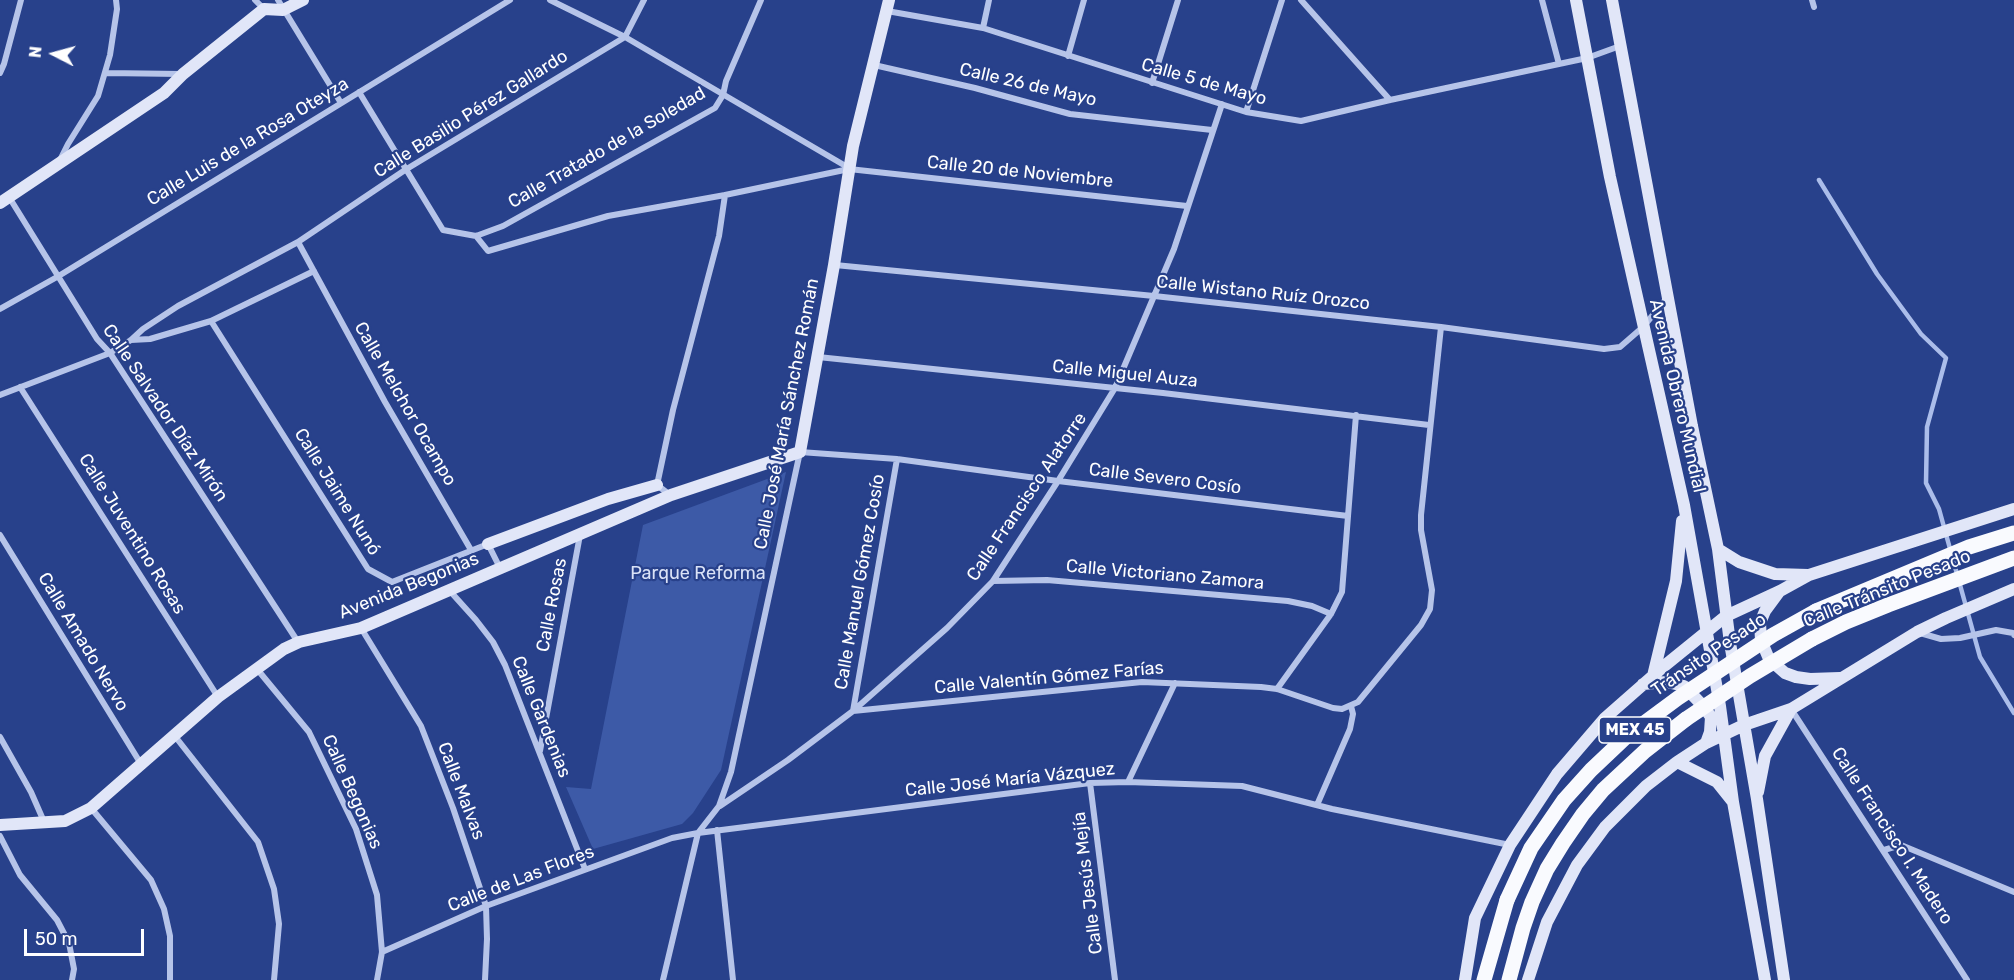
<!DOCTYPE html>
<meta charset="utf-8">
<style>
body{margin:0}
#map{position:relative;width:2014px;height:980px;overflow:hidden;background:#28418b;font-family:Rubik,sans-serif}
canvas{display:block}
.north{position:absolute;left:24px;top:24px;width:60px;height:60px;-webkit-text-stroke:4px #28418b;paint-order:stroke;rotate:276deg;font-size:16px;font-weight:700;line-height:24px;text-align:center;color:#fff}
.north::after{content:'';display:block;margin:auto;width:21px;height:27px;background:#fff;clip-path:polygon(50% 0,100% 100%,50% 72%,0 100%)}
.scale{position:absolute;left:24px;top:929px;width:120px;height:27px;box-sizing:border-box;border:3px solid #fff;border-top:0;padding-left:8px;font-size:18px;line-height:21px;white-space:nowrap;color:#fff;-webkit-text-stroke:4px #28418b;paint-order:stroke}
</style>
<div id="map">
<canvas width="2014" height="980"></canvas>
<div class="north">N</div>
<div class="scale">50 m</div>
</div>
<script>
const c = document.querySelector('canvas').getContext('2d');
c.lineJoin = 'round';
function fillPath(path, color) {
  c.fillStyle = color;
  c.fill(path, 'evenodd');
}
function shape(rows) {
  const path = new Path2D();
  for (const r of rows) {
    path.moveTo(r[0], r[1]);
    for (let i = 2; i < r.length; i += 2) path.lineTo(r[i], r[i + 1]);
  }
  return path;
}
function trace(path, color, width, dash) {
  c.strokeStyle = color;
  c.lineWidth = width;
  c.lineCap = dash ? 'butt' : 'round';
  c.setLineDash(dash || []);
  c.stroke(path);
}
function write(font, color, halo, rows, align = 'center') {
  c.font = font + ' Rubik,sans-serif';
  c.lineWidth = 4.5;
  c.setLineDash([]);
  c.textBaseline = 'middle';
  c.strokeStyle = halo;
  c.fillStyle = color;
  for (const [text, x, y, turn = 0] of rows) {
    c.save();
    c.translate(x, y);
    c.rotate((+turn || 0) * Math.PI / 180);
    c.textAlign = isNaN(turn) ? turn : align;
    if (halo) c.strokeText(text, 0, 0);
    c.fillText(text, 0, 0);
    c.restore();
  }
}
fillPath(shape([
 [786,472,721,770,693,813,682,824,593,849,566,787,591,789,643,525]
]), '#3d5aa7');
trace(shape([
 [1819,180,1877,274,1921,334,1946,358,1927,427,1926,483,1939,509,1980,657,2014,713]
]), '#abbdea', 4.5);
trace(shape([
 [255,0,264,9],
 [278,0,341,103],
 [550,0,625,37,849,168],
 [1301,0,1390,100],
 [1542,0,1559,64],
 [1812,0,1814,7],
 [887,11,983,28,1246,112,1301,121,1390,100,1587,58,1620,46],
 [983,28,989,0],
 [1068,56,1084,0],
 [874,65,975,88,1070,114,1212,130],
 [0,73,4,64,21,0],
 [106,73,181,74],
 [1152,83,1178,0],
 [359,92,443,230,476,236],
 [1246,112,1282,0],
 [60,160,68,144,98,96,110,55,117,9,116,0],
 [9,197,97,339,110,353,298,642],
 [476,236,503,226,715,108,723,95,726,81,761,0],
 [476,236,488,251,608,216,725,195],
 [298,242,385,402,471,550],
 [835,265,1154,296,1441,327,1604,349,1620,347,1643,327,1667,298],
 [0,309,57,277,510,0],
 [211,321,368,569,392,582,488,544,500,568],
 [131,340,150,339,211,321,314,271],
 [818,357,1163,393,1429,425],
 [20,387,218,697],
 [0,395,110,353,131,340,143,329,178,306,298,242,405,170,625,37,644,0],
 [897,459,853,711,1142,682,1261,687,1277,689,1333,708,1342,709,1358,702,1421,625,1430,609,1432,590,1421,530,1421,515,1441,327],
 [670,495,657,485,673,410,719,236,725,195,849,169,1187,206],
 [0,535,141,764],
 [993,581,1047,580,1288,601,1312,606,1331,614],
 [449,590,476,620,493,642,505,665,585,869],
 [361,628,421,726,453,808,486,906,487,939,485,980],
 [1920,633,1941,639,1960,638,1996,630,2013,633,2014,635],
 [257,669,309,732,356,829,377,895,382,952,377,980],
 [1277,689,1331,614,1342,592,1356,415],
 [1791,709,1967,980],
 [174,735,258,842,274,889,279,924,274,980],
 [0,737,31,792,45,824],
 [540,751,580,535],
 [1128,782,1175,683],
 [1090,783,1115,980],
 [1317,805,1350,729,1353,714,1351,706],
 [720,806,788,760,853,711,947,628,993,581,1058,481,1115,388,1174,249,1222,104],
 [91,808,151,880,164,909,170,936,170,980],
 [717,830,733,980],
 [0,836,20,875,57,920,69,943,74,969,72,980],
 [1884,850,1901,845,2014,892],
 [382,952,486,906,672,838,698,833,1090,783,1128,782,1242,786,1332,809,1510,845],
 [663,980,698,833,719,806,731,772,800,452,897,459,1058,481,1348,516]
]), '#b6c4e9', 6);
trace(shape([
 [1576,0,1610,177,1684,505,1720,706,1733,802,1765,980],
 [1612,0,1692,426,1718,549,1730,643,1757,799,1784,980],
 [0,203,164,93,183,74,264,9,283,10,303,0],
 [488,544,608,499,657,485],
 [1718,549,1739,562,1775,574,1808,575],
 [1779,592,1765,611,1760,623,1761,640,1769,659,1785,673,1796,677,1810,679,1840,678],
 [1653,676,1676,581,1682,521],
 [1643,684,1667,682,1684,686,1704,707,1711,717,1710,732,1706,743],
 [1677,762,1717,782,1733,802],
 [1758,792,1765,756,1791,709],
 [0,825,65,821,91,808,218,697,284,649,299,642,361,628,671,495,800,452,834,265,853,146,889,0],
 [1465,980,1475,918,1510,845,1557,774,1605,718,1663,667,1726,616,1780,591,1809,575,2014,509],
 [1528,980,1547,922,1577,865,1605,827,1646,786,1677,762,1706,743,1744,725,1791,709,1917,632,1946,618,2014,589]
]), '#e1e6f8', 12);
trace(shape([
 [1816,611,1969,547,2014,533],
 [1812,639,1846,622,1888,605,2014,558],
 [1484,980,1507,900],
 [1509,980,1523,928,1532,902,1547,869,1563,843,1583,814,1603,790,1645,751,1686,719]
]), '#f9fafe', 15);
trace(shape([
 [1686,719,1750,676,1812,639],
 [1507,900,1531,848,1564,800,1591,770,1628,735,1678,698,1773,635,1816,611]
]), '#f9fafe', 15);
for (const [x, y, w] of [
 [1635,730,72]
]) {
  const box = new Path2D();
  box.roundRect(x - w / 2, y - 13, w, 26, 4.5);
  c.fillStyle = '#28418b';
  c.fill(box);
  trace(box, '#fff', 1.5);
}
write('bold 16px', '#fff', null, [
 ["MEX 45",1635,730]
]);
write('18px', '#fff', '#28418b', [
 ["Calle 5 de Mayo",1204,82,16],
 ["Calle 26 de Mayo",1028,85,13],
 ["Calle Basilio Pérez Gallardo",471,114,-32],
 ["Calle Luis de la Rosa Oteyza",248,142,-31],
 ["Calle Tratado de la Soledad",607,148,-30],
 ["Calle 20 de Noviembre",1020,172,6],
 ["Calle Wistano Ruíz Orozco",1263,293,6],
 ["Calle Miguel Auza",1125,374,6],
 ["Avenida Obrero Mundial",1677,396,77],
 ["Calle Melchor Ocampo",405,404,60],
 ["Calle Salvador Díaz Mirón",165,413,56],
 ["Calle José María Sánchez Román",787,414,-79],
 ["Calle Severo Cosío",1165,479,7],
 ["Calle Jaime Nunó",337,492,58],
 ["Calle Francisco Alatorre",1027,497,-56],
 ["Calle Juventino Rosas",132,534,58],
 ["Calle Victoriano Zamora",1165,575,5],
 ["Calle Manuel Gómez Cosío",860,582,-80],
 ["Avenida Begonias",409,586,-22],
 ["Calle Tránsito Pesado",1887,589,-22],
 ["Calle Rosas",552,605,-79],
 ["Calle Amado Nervo",83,642,59],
 ["Tránsito Pesado",1709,655,-34],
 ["Calle Valentín Gómez Farías",1049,678,-5],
 ["Calle Gardenias",541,717,68],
 ["Calle José María Vázquez",1010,780,-6],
 ["Calle Malvas",461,791,69],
 ["Calle Begonias",352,792,66],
 ["Calle Francisco I. Madero",1892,836,57],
 ["Calle de Las Flores",521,879,-21],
 ["Calle Jesús Mejía",1088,883,-97]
]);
write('18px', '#dae2f7', '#28418b', [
 ["Parque Reforma",698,574]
]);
</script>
